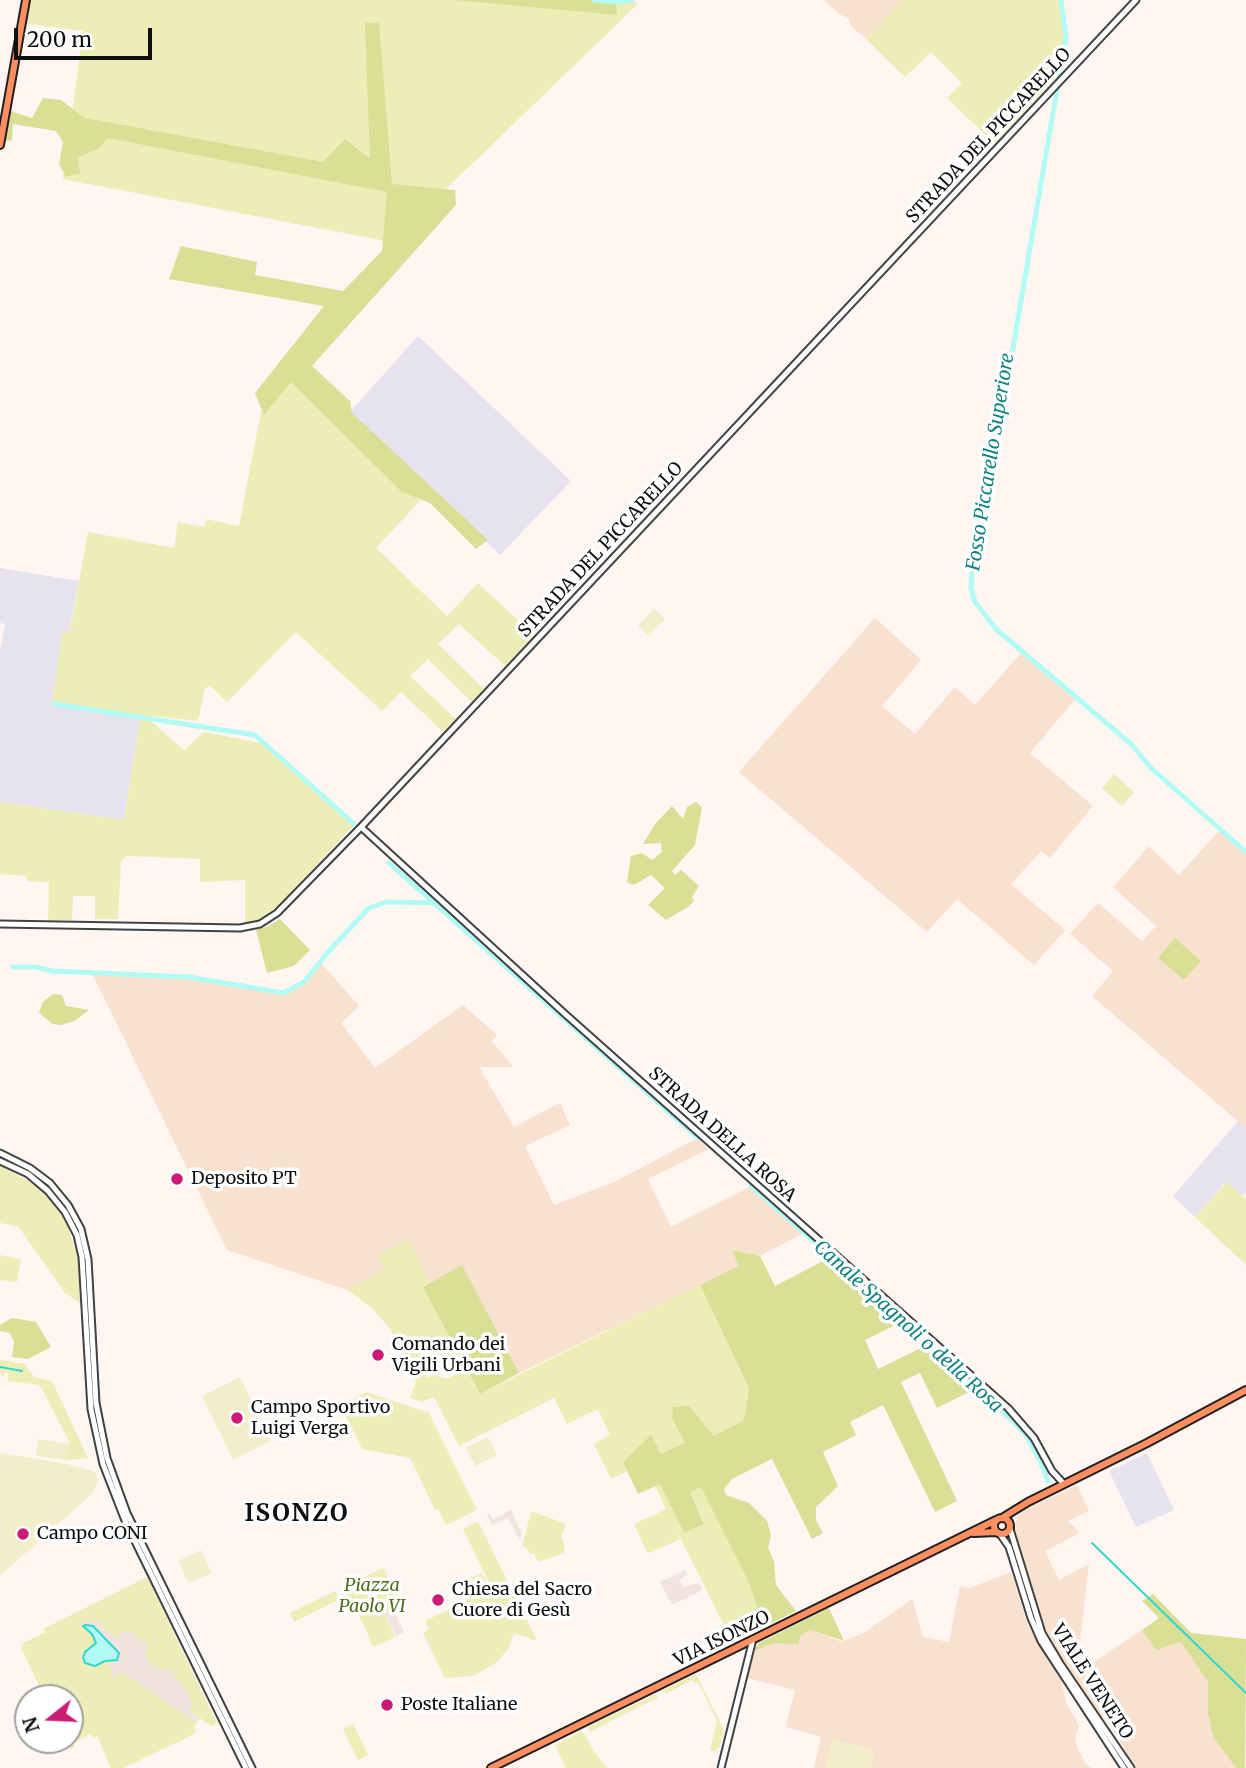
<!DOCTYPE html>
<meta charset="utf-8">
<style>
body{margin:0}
#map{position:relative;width:1246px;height:1768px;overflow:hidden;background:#fff5f1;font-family:Merriweather,serif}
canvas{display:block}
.north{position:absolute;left:14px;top:1684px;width:70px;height:70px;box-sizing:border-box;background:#fff;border:2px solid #9f9f9f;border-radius:50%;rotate:252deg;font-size:19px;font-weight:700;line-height:28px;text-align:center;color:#0f0f0f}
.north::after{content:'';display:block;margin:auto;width:24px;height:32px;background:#ca1c75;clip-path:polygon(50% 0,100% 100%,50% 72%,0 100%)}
.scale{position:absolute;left:14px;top:28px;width:138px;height:32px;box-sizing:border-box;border:4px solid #0f0f0f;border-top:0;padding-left:9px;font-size:21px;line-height:24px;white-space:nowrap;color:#0f0f0f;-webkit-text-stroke:5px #fff;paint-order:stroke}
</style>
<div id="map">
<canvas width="1246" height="1768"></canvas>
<div class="north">N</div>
<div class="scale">200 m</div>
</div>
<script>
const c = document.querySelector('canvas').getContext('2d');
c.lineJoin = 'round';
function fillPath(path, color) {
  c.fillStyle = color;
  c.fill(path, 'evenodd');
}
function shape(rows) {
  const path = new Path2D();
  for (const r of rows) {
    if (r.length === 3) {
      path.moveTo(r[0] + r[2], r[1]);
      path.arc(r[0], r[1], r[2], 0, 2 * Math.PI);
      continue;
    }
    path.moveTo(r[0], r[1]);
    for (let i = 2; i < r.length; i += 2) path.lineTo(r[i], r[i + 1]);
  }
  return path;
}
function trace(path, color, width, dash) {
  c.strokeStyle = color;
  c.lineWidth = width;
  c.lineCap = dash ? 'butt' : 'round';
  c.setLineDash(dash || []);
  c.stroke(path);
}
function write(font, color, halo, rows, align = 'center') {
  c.font = font + ' Merriweather,serif';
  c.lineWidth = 7;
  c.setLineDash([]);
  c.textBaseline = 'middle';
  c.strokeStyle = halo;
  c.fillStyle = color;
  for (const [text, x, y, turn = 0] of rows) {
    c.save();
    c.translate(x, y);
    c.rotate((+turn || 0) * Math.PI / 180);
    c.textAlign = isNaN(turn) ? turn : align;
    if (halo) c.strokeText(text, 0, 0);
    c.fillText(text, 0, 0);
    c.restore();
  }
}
fillPath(shape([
 [418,336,571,481,500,555,348,414],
 [0,568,79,581,69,632,63,632,52,704,140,720,124,820,0,802,0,652,5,624,0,623],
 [1238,1121,1246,1128,1246,1193,1242,1196,1226,1182,1195,1217,1173,1196],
 [1147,1453,1174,1510,1136,1527,1109,1471]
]), '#e7e3ee');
fillPath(shape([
 [824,0,903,0,866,39,852,27,848,18,839,14],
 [875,618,921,660,882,706,915,734,955,687,975,705,1022,652,1076,698,1030,753,1093,806,1050,858,1041,851,1011,884,1065,930,1034,965,957,899,927,932,739,772],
 [1220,830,1246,852,1246,1128,1092,996,1113,971,1070,934,1098,903,1142,941,1156,926,1113,887,1149,846,1179,875],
 [320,962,359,1006,341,1023,375,1068,463,1005,497,1035,492,1041,513,1067,479,1067,514,1127,560,1103,570,1125,525,1146,554,1205,614,1182,698,1138,709,1149,648,1179,671,1227,751,1186,804,1233,760,1256,732,1250,740,1266,519,1373,462,1266,430,1283,409,1240,378,1255,385,1270,347,1290,227,1250,92,973,189,977,284,993,304,982],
 [1077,1485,1089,1511,1068,1521,1080,1533,1045,1551,1059,1580,1089,1564,1076,1674,1142,1630,1156,1650,1181,1642,1209,1682,1208,1714,1213,1737,1236,1768,1134,1768,1126,1756,1125,1748,1104,1718,1097,1715,1055,1651,1041,1623,1014,1530,1017,1517,1026,1509],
 [1011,1572,1027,1622,1037,1642,1061,1680,1066,1703,1079,1725,1075,1738,1077,1747,1086,1764,1092,1768,870,1768,874,1750,832,1740,825,1768,814,1768,821,1737,786,1727,795,1690,747,1678,753,1651,775,1643,798,1645,799,1636,810,1630,842,1642,867,1631,912,1599,923,1637,949,1642,960,1586,970,1588]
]), '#f8e1ce');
fillPath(shape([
 [31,0,601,0,639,3,391,242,63,179,83,31,27,24],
 [903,0,1061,0,1066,37,1060,74,995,144,947,98,962,83,931,52,905,77,866,39],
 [291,376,420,501,376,548,447,616,478,583,534,635,505,666,459,624,438,644,484,689,472,702,428,659,410,676,456,719,443,732,401,692,382,711,296,632,227,702,210,686,205,688,198,721,153,716,152,722,184,750,204,732,261,743,353,826,279,905,259,920,245,924,245,880,200,882,200,859,126,856,121,862,118,919,95,919,95,896,73,896,72,920,48,920,49,882,27,881,26,876,0,874,0,802,124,820,140,720,52,705,62,632,70,631,88,532,174,548,178,522,204,527,206,519,239,526,261,412],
 [1114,774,1134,792,1122,806,1102,788],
 [0,1166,38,1186,49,1197,66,1221,78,1258,80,1303,65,1293,20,1229,16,1226,0,1223],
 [1227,1182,1246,1199,1246,1265,1195,1217],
 [409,1240,430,1283,423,1286,480,1394,700,1285,749,1388,744,1420,714,1436,689,1406,672,1418,686,1441,661,1454,651,1436,623,1462,627,1471,611,1479,594,1444,610,1435,598,1409,567,1424,554,1398,459,1446,434,1397,422,1402,410,1398,416,1382,391,1330,371,1307,347,1290,384,1270,377,1255],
 [427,1352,465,1368,464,1370,446,1379,434,1375,428,1378,421,1366],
 [0,1255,21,1259,17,1282,0,1280],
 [0,1360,25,1364,34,1377,52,1381,88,1458,66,1460,69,1441,42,1389,39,1385,8,1381,8,1373,4,1373,4,1378,0,1372],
 [367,1392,429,1413,477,1510,446,1525,438,1509,435,1510,410,1458,362,1449,341,1406],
 [660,1484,684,1533,704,1523,690,1492,701,1486,749,1583,764,1627,743,1638,741,1634,731,1639,677,1531,680,1539,650,1553,647,1552,634,1524,666,1509,655,1486],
 [534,1512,566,1524,561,1537,565,1546,564,1553,538,1562,534,1553,530,1554,527,1548,522,1546,531,1513],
 [478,1521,537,1641,514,1633,508,1649,496,1663,473,1676,445,1678,423,1633,429,1629,425,1621,492,1588,463,1529],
 [383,1568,404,1604,384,1613,395,1637,374,1647,370,1644,371,1641,353,1603,349,1602,343,1590,344,1587],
 [147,1577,217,1723,211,1726,200,1718,194,1728,196,1733,124,1768,111,1768,97,1736,93,1738,91,1734,73,1743,75,1747,70,1749,69,1746,73,1740,70,1736,70,1698,45,1698,21,1648,23,1643,46,1632,43,1629],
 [335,1591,340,1599,294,1622,290,1613],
 [696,1674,724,1730,719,1748,717,1748,716,1752,710,1750,717,1721,698,1682,694,1683,692,1680,666,1694,664,1690],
 [656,1694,658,1698,640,1706,638,1705,639,1707,590,1732,588,1727],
 [353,1724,368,1755,358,1760,343,1729],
 [582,1731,598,1757,608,1768,566,1768,555,1745]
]), '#ecedb7');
fillPath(shape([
 [455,0,616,0,617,15],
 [365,23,379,23,392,184,455,190,456,205,312,366,350,401,352,413,488,540,476,549,430,503,402,492,291,382,264,415,255,393,324,306,169,279,181,246,257,262,255,275,343,291,382,251,387,192,108,138,98,149,78,157,80,173,66,177,59,164,63,142,56,131,13,124,12,140,5,142,0,125,11,111,32,118,43,98,61,100,85,118,323,162,345,139,370,159],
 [696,802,702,807,695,845,672,871,675,875,681,870,699,886,692,897,694,901,688,907,666,920,648,905,665,888,651,875,634,885,627,882,631,856,642,853,652,860,662,852,661,843,643,844,655,824,672,806,683,819,687,807],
 [280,919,310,950,294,966,267,973,256,930,267,927],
 [1175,938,1201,961,1184,980,1158,958],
 [53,994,62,995,66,1006,89,1010,74,1021,61,1025,53,1024,39,1013,43,1002],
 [732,1250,760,1256,775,1286,831,1257,904,1321,865,1340,878,1369,929,1344,977,1388,937,1408,920,1373,901,1382,957,1501,935,1512,883,1405,850,1422,856,1435,823,1452,838,1486,816,1507,816,1520,823,1533,812,1539,772,1459,732,1479,724,1489,726,1495,749,1503,767,1521,771,1535,768,1547,774,1562,776,1585,796,1611,764,1627,749,1583,701,1487,690,1492,704,1524,684,1533,660,1484,638,1494,623,1462,651,1435,661,1454,685,1442,672,1418,673,1407,689,1406,714,1436,744,1420,749,1388,700,1285,739,1266],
 [462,1265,519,1373,480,1394,423,1287],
 [12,1318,36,1322,51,1347,28,1359,12,1357,14,1342,10,1333,0,1331,0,1325],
 [1153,1594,1191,1633,1246,1639,1245,1768,1236,1768,1213,1737,1208,1714,1208,1682,1181,1642,1156,1650,1142,1630,1159,1618,1142,1601],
 [829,1608,844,1641,810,1630,800,1636,798,1645,775,1643,753,1651,759,1643]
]), '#d9df95');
fillPath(shape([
 [654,608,665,619,649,636,638,626],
 [240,1377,271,1441,233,1460,202,1396],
 [488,1437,497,1455,475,1466,466,1448],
 [38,1439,69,1444,66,1460,36,1456],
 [0,1453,67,1464,95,1472,98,1480,93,1493,0,1576],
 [201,1550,212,1573,189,1583,178,1561],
 [482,1572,489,1586,463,1599,456,1585],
 [832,1740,875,1750,870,1768,825,1768]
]), '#f3eec9');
fillPath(shape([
 [511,1510,522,1533,520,1541,508,1518,493,1525,487,1516,489,1513,493,1519],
 [685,1570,687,1575,679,1580,683,1587,699,1583,703,1590,672,1605,660,1582],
 [379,1605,383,1614,393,1609,404,1632,396,1636,385,1615,378,1618,373,1608],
 [102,1620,101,1627,118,1638,121,1632,127,1631,133,1633,138,1639,147,1642,146,1657,155,1668,175,1671,173,1676,185,1688,193,1704,189,1711,200,1718,196,1723,120,1671,114,1679,108,1665,117,1660,93,1626,83,1626,81,1622]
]), '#f1e3de');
const water = shape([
 [86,1625,93,1626,119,1653,117,1660,105,1661,95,1666,85,1663,83,1658,85,1652,96,1643,92,1634,83,1626,86,1625]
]);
fillPath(water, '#b1fbf4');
trace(water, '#32d7cc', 2);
trace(shape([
 [0,1367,22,1371],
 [1092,1543,1246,1693]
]), '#32d7cc', 2);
trace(shape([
 [594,0,617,2,632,0],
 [1061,0,1066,37,992,471,973,554,971,588,975,602,996,629,1131,744,1151,768,1246,852],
 [55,704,255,735,354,824],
 [389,863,698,1138],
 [13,967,35,967,52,971,189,977,284,993,304,982,328,952,369,908,386,902,434,903],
 [751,1186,904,1321,1017,1425,1027,1436,1041,1463,1048,1481]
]), '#b1fbf4', 5);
const minor = shape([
 [361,827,564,1013,1008,1408,1034,1438,1052,1471,1064,1484],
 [0,924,240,928,260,924,277,913,361,827,1136,0],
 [0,1153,30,1168,50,1183,68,1205,81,1229,88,1259,96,1403,107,1458,127,1513,252,1768],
 [0,1161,28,1174,48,1191,65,1212,77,1235,82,1257,91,1409,103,1464,126,1523,246,1768],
 [1010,1529,1042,1633,1061,1665,1131,1768],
 [1000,1534,1009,1547,1031,1618,1041,1641,1124,1768],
 [721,1768,753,1639]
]);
const major = shape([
 [0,145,26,0],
 [1002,1526,8],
 [1002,1518,1028,1502,1147,1443,1246,1390],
 [974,1533,996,1532],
 [491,1768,996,1520]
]);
trace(minor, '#424242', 9);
trace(major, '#202020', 10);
trace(minor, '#fff', 5);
trace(major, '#ff8f61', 6);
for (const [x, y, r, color] of [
 [177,1179,7,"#ca1c75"],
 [378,1355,7,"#ca1c75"],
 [237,1418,7,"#ca1c75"],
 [23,1534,7,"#ca1c75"],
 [438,1600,7,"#ca1c75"],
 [387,1705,7,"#ca1c75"]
]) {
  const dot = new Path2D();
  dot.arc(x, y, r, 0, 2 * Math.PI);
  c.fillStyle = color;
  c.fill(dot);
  trace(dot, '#fff', 2.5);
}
write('18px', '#0f0f0f', '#fff', [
 ["STRADA DEL PICCARELLO",989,136,-47],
 ["STRADA DEL PICCARELLO",601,550,-47],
 ["STRADA DELLA ROSA",722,1135,42],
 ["VIA ISONZO",722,1639,-26],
 ["VIALE VENETO",1092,1682,57]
]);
write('18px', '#0f0f0f', '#fff', [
 ["Deposito PT",191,1179],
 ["Comando dei",392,1345],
 ["Vigili Urbani",392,1366],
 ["Campo Sportivo",251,1408],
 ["Luigi Verga",251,1429],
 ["Campo CONI",37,1534],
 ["Chiesa del Sacro",452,1590],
 ["Cuore di Gesù",452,1611],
 ["Poste Italiane",401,1705]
], 'left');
write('italic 18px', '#516c19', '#fff', [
 ["Piazza",372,1586],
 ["Paolo VI",372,1607]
]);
write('italic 19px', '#0f8481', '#fff', [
 ["Fosso Piccarello Superiore",991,462,-81],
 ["Canale Spagnoli o della Rosa",908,1327,42]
]);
c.letterSpacing = '2px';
write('bold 24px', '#0f0f0f', '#fff', [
 ["ISONZO",297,1514]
]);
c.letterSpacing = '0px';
</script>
